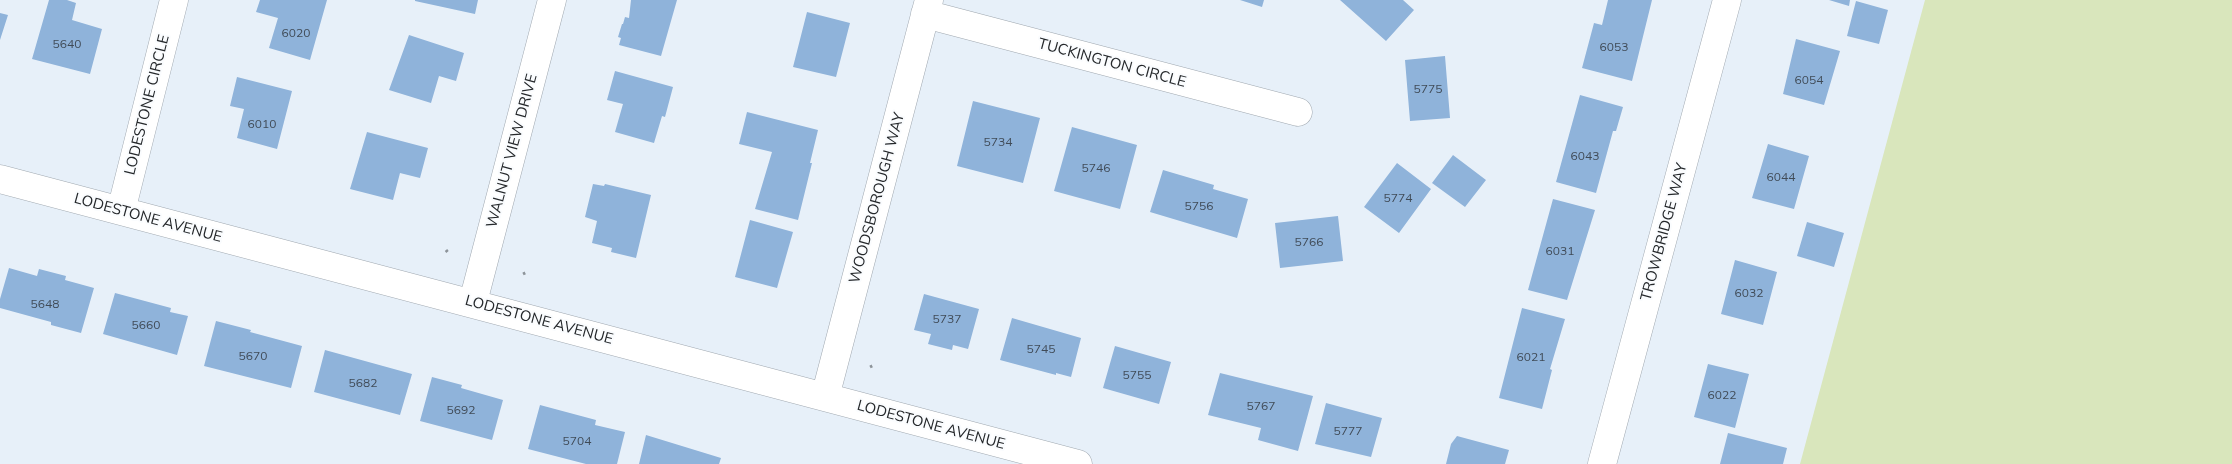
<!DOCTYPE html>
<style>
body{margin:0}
canvas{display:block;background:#e7f0f9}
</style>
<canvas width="2232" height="464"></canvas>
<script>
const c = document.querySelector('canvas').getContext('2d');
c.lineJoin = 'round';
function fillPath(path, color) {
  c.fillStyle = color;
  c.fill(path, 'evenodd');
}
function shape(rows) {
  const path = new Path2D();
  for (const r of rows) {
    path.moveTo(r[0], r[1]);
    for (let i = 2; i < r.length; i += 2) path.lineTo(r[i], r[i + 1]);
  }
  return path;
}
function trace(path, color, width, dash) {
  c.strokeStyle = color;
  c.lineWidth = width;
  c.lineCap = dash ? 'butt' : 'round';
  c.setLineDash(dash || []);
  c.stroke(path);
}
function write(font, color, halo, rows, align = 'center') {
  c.font = font + ' Mulish,sans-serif';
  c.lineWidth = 4;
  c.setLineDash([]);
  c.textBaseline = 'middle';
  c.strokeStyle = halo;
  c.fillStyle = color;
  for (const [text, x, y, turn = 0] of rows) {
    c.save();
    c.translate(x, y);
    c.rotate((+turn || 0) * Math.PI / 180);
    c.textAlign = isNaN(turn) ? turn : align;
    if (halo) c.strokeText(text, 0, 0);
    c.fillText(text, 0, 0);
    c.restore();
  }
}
fillPath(shape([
 [1925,0,2232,0,2232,464,1800,464]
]), '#d9e6bc');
fillPath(shape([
 [49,0,67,0,76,3,72,20,102,29,90,74,32,59],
 [260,0,327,0,310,60,269,48,278,18,256,12],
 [478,0,475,14,415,1,415,0],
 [631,0,677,0,661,56,619,45,621,38,618,37,622,24,623,24,625,17,629,18],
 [1240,0,1264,0,1262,7],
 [1340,0,1403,0,1414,10,1386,41],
 [1608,0,1652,0,1632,81,1582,68,1594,23,1602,25],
 [1829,0,1850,0,1849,6],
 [1856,1,1888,10,1879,44,1847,36],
 [807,12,850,23,836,77,793,67],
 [0,13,8,15,0,40],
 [409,35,464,53,456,81,439,76,431,103,389,90],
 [1796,39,1840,51,1824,105,1783,94],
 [1445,56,1450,118,1410,121,1405,60],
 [615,71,673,87,665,117,662,116,654,143,615,132,623,104,607,100],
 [237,77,292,91,277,149,237,138,244,109,230,106],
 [1580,95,1623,107,1616,131,1613,131,1596,193,1556,182],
 [973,101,1040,118,1023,183,957,166],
 [747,112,818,130,810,163,812,163,798,220,755,209,772,152,739,144],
 [1072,127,1137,145,1120,209,1054,191],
 [367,132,428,148,420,178,400,173,393,200,350,189],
 [1768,144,1809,156,1794,209,1752,198],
 [1453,155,1486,180,1465,207,1432,183],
 [1397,163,1431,189,1399,233,1364,207],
 [1163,170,1214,185,1213,189,1248,199,1237,238,1150,212],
 [593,184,604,186,605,184,651,195,636,258,611,252,612,248,592,243,597,221,585,217],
 [1553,199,1595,210,1567,300,1528,290],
 [1338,216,1343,261,1280,268,1275,223],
 [750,220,793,232,777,288,735,277],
 [1807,222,1844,233,1834,267,1797,256],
 [1735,260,1777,272,1763,325,1721,314],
 [9,268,37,276,39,269,66,276,65,280,94,288,81,333,51,325,51,322,0,308,0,299],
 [115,293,171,308,170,312,188,316,177,355,103,334],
 [924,294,979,309,968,349,953,345,952,350,928,344,931,334,914,330],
 [1522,308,1565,319,1550,369,1552,370,1542,409,1499,398],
 [1012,318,1081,338,1071,377,1056,373,1056,375,1000,360],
 [216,321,251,330,250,332,302,346,291,388,204,366],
 [1115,346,1171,362,1159,404,1103,388],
 [325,350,412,374,400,415,314,392],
 [1708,364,1749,374,1735,428,1694,417],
 [1220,373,1313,396,1298,451,1258,440,1261,428,1208,415],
 [432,377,462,385,461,388,503,400,492,440,420,421],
 [1326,403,1382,418,1371,457,1315,444],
 [540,405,596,420,595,425,625,432,617,464,586,464,528,449],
 [1728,433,1787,448,1783,464,1720,464],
 [646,435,721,458,719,464,639,464],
 [1457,436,1509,450,1505,464,1446,464,1451,444]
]), '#8fb3da');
const minor = shape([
 [925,14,1298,112],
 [0,179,1078,464],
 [121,211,174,0],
 [473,302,552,0],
 [825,397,929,0],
 [1602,464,1727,0]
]);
trace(minor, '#a1a9b1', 29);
trace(shape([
 [446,250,449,254],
 [523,274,527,272],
 [870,367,874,365]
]), '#8d949a', 3, [2.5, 2.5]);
trace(minor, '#fff', 28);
write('12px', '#404b57', null, [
 ["6020",296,33],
 ["5640",67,44],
 ["6053",1614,47],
 ["6054",1809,80],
 ["5775",1428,89],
 ["6010",262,124],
 ["5734",998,142],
 ["6043",1585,156],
 ["5746",1096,168],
 ["6044",1781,177],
 ["5774",1398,198],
 ["5756",1199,206],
 ["5766",1309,242],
 ["6031",1560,251],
 ["6032",1749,293],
 ["5648",45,304],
 ["5737",947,319],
 ["5660",146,325],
 ["5745",1041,349],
 ["5670",253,356],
 ["6021",1531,357],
 ["5755",1137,375],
 ["5682",363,383],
 ["6022",1722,395],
 ["5767",1261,406],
 ["5692",461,410],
 ["5777",1348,431],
 ["5704",577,441]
]);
write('15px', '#25282b', '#fafcfe', [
 ["TUCKINGTON CIRCLE",1112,63,15],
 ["LODESTONE CIRCLE",147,105,-76],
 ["WALNUT VIEW DRIVE",512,151,-75],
 ["WOODSBOROUGH WAY",877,198,-75],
 ["LODESTONE AVENUE",148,218,15],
 ["TROWBRIDGE WAY",1664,232,-75],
 ["LODESTONE AVENUE",539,320,15],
 ["LODESTONE AVENUE",931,425,15]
]);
</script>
